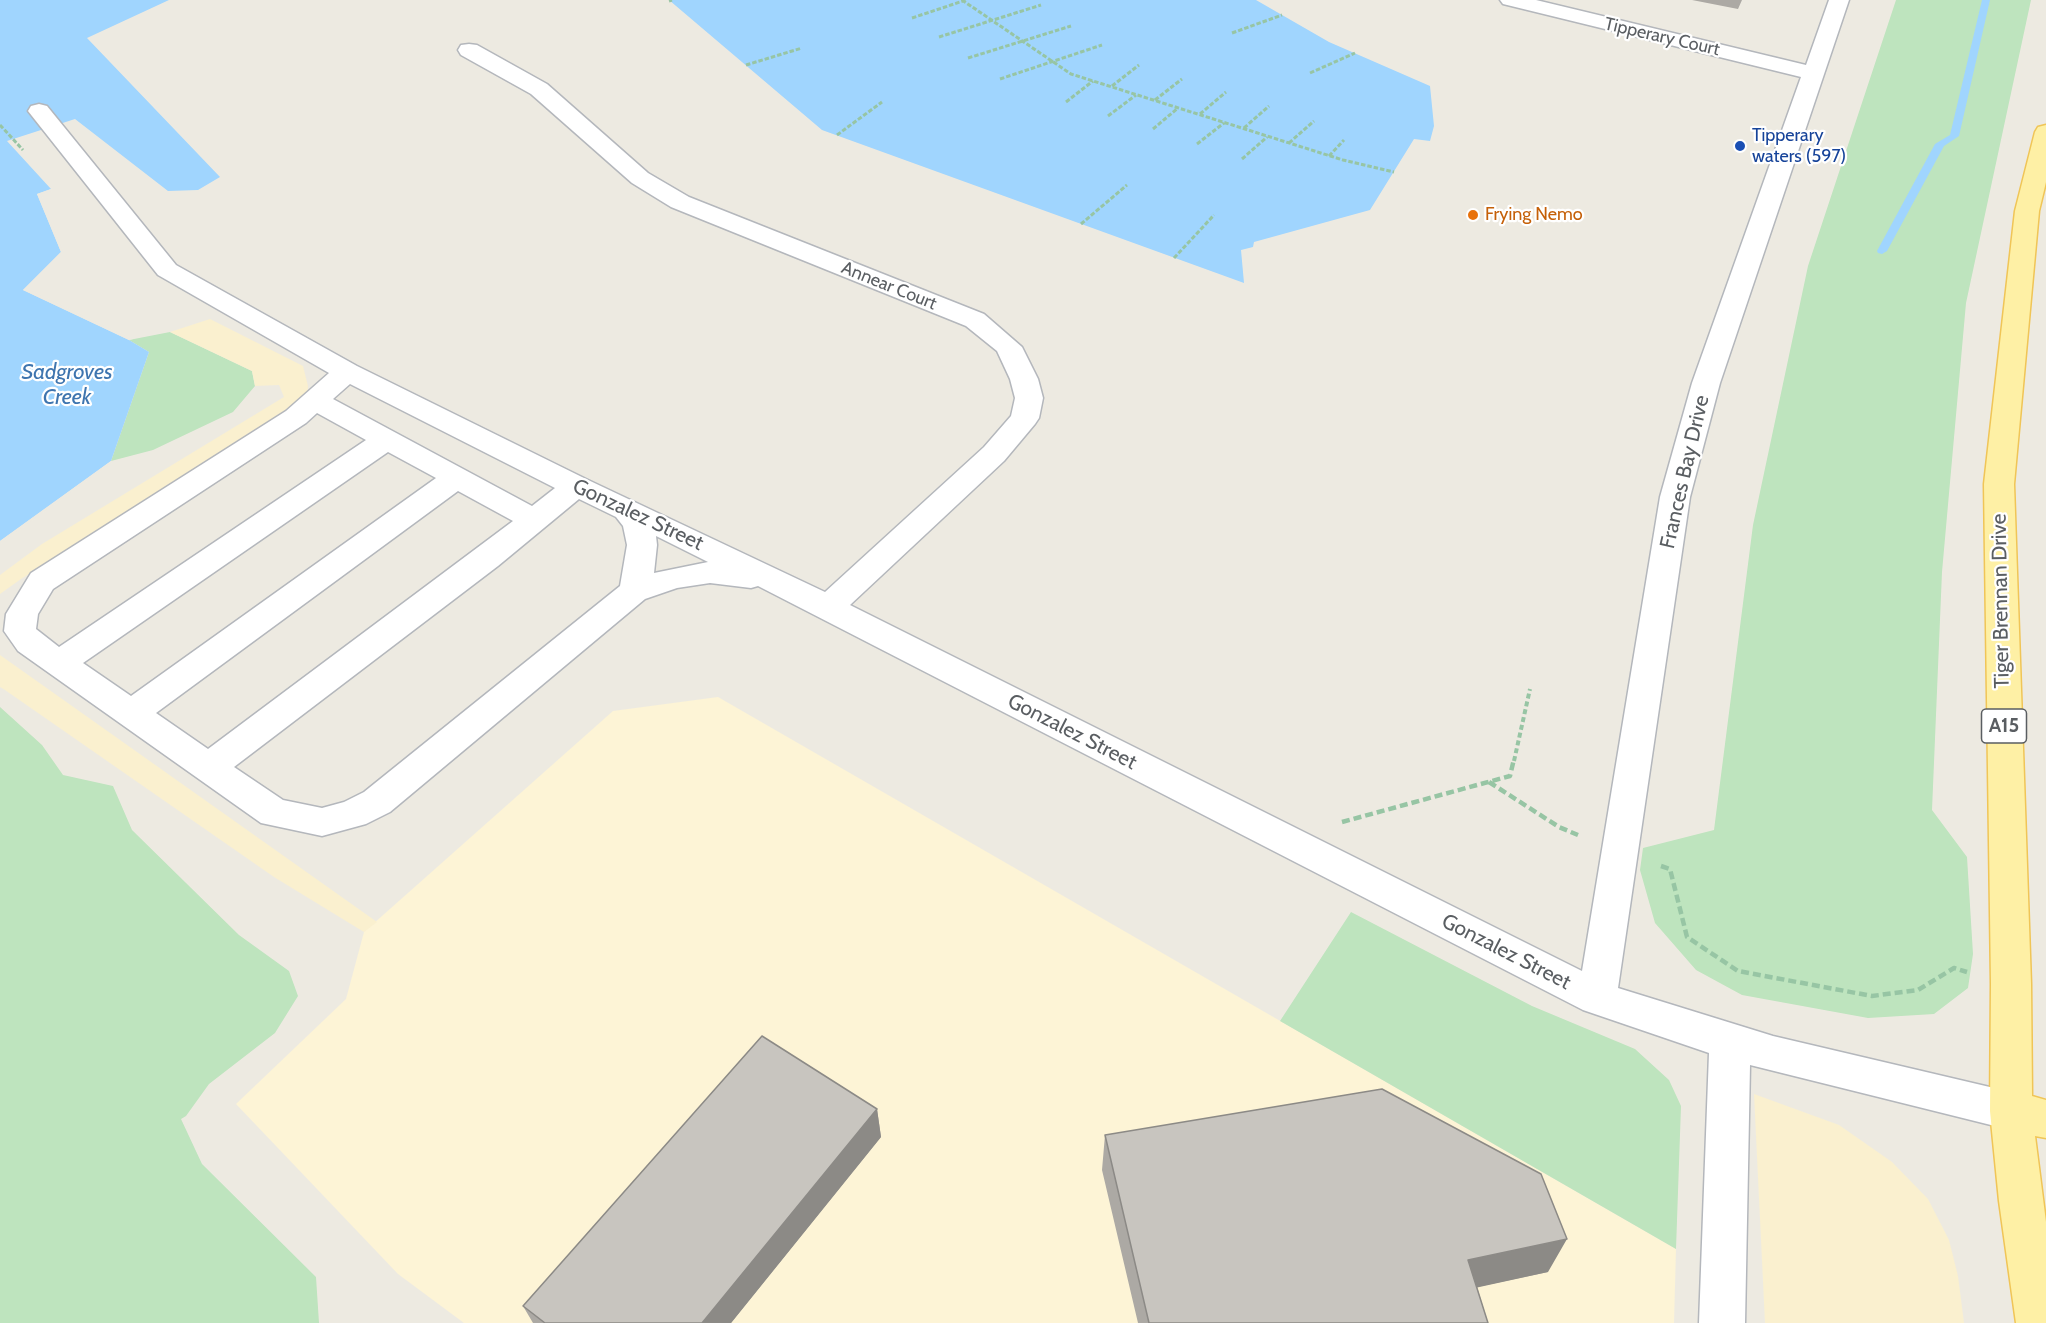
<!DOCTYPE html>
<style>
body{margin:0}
canvas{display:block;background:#edeae1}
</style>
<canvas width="2046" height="1323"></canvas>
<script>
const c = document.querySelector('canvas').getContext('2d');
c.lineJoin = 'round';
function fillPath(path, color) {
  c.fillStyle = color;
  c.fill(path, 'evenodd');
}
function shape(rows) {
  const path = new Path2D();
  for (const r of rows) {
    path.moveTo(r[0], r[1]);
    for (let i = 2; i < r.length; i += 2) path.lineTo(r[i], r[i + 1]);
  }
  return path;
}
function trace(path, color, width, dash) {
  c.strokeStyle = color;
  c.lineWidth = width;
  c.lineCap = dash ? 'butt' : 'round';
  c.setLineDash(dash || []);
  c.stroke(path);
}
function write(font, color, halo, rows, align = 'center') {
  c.font = font + ' Cabin,sans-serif';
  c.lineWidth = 4.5;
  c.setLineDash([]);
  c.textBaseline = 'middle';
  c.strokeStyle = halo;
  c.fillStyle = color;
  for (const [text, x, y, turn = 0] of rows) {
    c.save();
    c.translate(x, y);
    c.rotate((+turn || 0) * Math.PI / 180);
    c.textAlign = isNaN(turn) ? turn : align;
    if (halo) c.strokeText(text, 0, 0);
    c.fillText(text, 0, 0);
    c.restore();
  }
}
fillPath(shape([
 [718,697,1676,1249,1674,1323,464,1323,398,1274,236,1104,346,999,364,932,613,711]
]), '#fdf4d6');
fillPath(shape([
 [1896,0,2031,0,1966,303,1942,572,1932,810,1967,857,1973,954,1968,988,1934,1014,1868,1018,1742,995,1696,970,1655,923,1640,870,1643,848,1714,830,1753,525,1808,266],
 [170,332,252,371,255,386,233,412,153,450,111,461,149,352,129,340],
 [0,707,42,745,63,775,113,786,132,830,239,935,289,971,298,996,275,1033,209,1084,186,1116,181,1119,202,1164,316,1277,319,1323,0,1323],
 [1351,912,1532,1006,1635,1049,1669,1080,1681,1106,1676,1249,1280,1021]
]), '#bee4be');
fillPath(shape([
 [210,319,303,366,308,386,307,398,21,579,0,594,0,575,42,544,284,397,279,385,255,386,252,371,170,332],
 [0,655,377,922,364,932,274,877,5,690,0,687],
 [1754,1094,1839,1125,1892,1162,1928,1199,1949,1240,1958,1276,1964,1323,1765,1323]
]), '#faf0cf');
fillPath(shape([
 [0,0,169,0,87,38,220,177,198,190,168,191,75,119,7,141,51,189,37,194,61,252,23,290,129,340,149,352,111,461,0,541],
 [669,0,1256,0,1329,42,1430,86,1434,126,1430,141,1414,139,1370,210,1254,242,1253,247,1241,250,1244,283,822,130]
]), '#a0d5fe');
fillPath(shape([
 [51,189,52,191,41,195,64,253,28,289,133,339,129,340,23,290,61,252,37,194],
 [111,461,114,461,0,544,0,541]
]), '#edeae1');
fillPath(shape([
 [1982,0,1990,0,1959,136,1944,146,1887,251,1882,254,1878,253,1877,251,1935,144,1950,135,1982,0]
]), '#a0d5fe');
const minor = shape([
 [1500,0,1536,0,1806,65,1829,0,1849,0,1720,383,1690,497,1618,988,1773,1036,2011,1092,2026,1097,2032,1111,2026,1125,2011,1130,1750,1065,1745,1323,1699,1323,1709,1053,1583,1010,758,586,751,588,710,583,677,588,645,599,390,812,366,824,322,836,261,823,18,651,4,631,6,614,31,573,286,411,329,373,158,275,28,111,31,106,39,104,47,106,176,265,357,366,586,479,825,592,984,447,1011,416,1015,398,1010,379,997,351,966,326,671,207,632,183,531,94,461,55,458,50,461,45,469,44,477,45,547,84,648,173,689,197,984,314,1022,347,1038,379,1043,398,1039,418,1035,424,1004,461,850,605,1582,971,1660,497,1692,383,1801,77,1503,4,1500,0],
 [350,384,555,488,532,506,333,399,350,384],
 [317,413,366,440,59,647,36,629,38,614,53,589,306,423,317,413],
 [388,452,436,478,131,696,83,663,388,452],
 [458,491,513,521,208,749,156,713,458,491],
 [579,499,616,517,623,526,627,545,620,586,364,792,344,802,322,808,283,800,234,767,498,566,579,499],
 [656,536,708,562,654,573,657,545,656,536]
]);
const major = shape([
 [2046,125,2046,182,2039,211,2014,484,2031,984,2032,1096,2046,1100,2046,1138,2035,1136,2046,1222,2046,1323,2016,1323,1999,1201,1990,1111,1991,984,1984,484,2015,211,2035,132,2038,127,2046,125]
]);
trace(minor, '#b4b7bc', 3);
trace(major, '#f0c557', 3);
trace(shape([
 [962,0,1071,74,1343,160,1394,172],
 [669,1,672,0],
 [912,18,966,0],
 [1232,33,1282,15],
 [939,37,1041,5],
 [968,58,1071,26],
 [746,65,802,48],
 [1310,73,1355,53],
 [1000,79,1102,45],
 [1112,86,1139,65],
 [1155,100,1182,79],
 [1066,102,1093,81],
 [1200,114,1226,92],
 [1108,116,1136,95],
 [0,125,23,150],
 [1244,128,1269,106],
 [1153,129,1178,108],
 [837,135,882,102],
 [1289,143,1314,121],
 [1197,144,1224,123],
 [1329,156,1344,140],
 [1242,159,1267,137],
 [1081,224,1127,185],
 [1174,258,1214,215]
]), '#97c5a4', 3, [4.5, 2]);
trace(shape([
 [1514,761,1530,689]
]), '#97c5a4', 4, [5, 3]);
trace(shape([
 [1489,782,1559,827,1578,835],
 [1342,822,1510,776,1514,759],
 [1661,866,1670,869,1687,937,1738,971,1872,996,1918,990,1954,968,1967,972]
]), '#97c5a4', 4.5, [8, 4]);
fillPath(minor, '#fff');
fillPath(major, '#fef0a5');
fillPath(shape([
 [1692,0,1742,0,1738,9],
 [877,1109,881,1137,731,1323,533,1323,523,1306],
 [1105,1135,1548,1272,1477,1287,1488,1323,1138,1323,1102,1170]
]), '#aca9a4');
fillPath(shape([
 [877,1109,881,1137,731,1323,702,1323],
 [1567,1239,1548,1272,1452,1293,1468,1260]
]), '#8c8a86');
const building = shape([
 [762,1036,877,1109,702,1323,545,1323,523,1306,762,1036],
 [1382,1089,1541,1174,1567,1239,1468,1260,1488,1323,1149,1323,1105,1135,1382,1089]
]);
fillPath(building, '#c8c5bf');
trace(building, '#8c8a86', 1.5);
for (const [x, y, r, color] of [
 [1740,146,6,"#1a4fb4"],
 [1473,215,6,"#e8710a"]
]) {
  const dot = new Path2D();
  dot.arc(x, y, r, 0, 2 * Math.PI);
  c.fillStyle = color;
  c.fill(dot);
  trace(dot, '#fff', 2);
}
write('18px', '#5a5e62', '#fff', [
 ["Tipperary Court",1662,37,13],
 ["Annear Court",889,286,22]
]);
write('18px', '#164399', '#fff', [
 ["Tipperary",1752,136],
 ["waters (597)",1752,157]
], 'left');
write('18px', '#c56008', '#fff', [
 ["Frying Nemo",1485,215]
], 'left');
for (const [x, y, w] of [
 [2004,726,45]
]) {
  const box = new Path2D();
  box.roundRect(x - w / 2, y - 17, w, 34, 4.5);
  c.fillStyle = '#fff';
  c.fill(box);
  trace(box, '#5a5e62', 1.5);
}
write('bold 20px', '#5a5e62', null, [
 ["A15",2004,726]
]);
write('21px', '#5a5e62', '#fff', [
 ["Frances Bay Drive",1685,472,-77],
 ["Gonzalez Street",638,515,25],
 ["Tiger Brennan Drive",2001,601,-91],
 ["Gonzalez Street",1072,732,27],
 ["Gonzalez Street",1506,952,27]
]);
write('italic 22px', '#3e75af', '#fff', [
 ["Sadgroves",67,373],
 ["Creek",67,398]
]);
</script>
